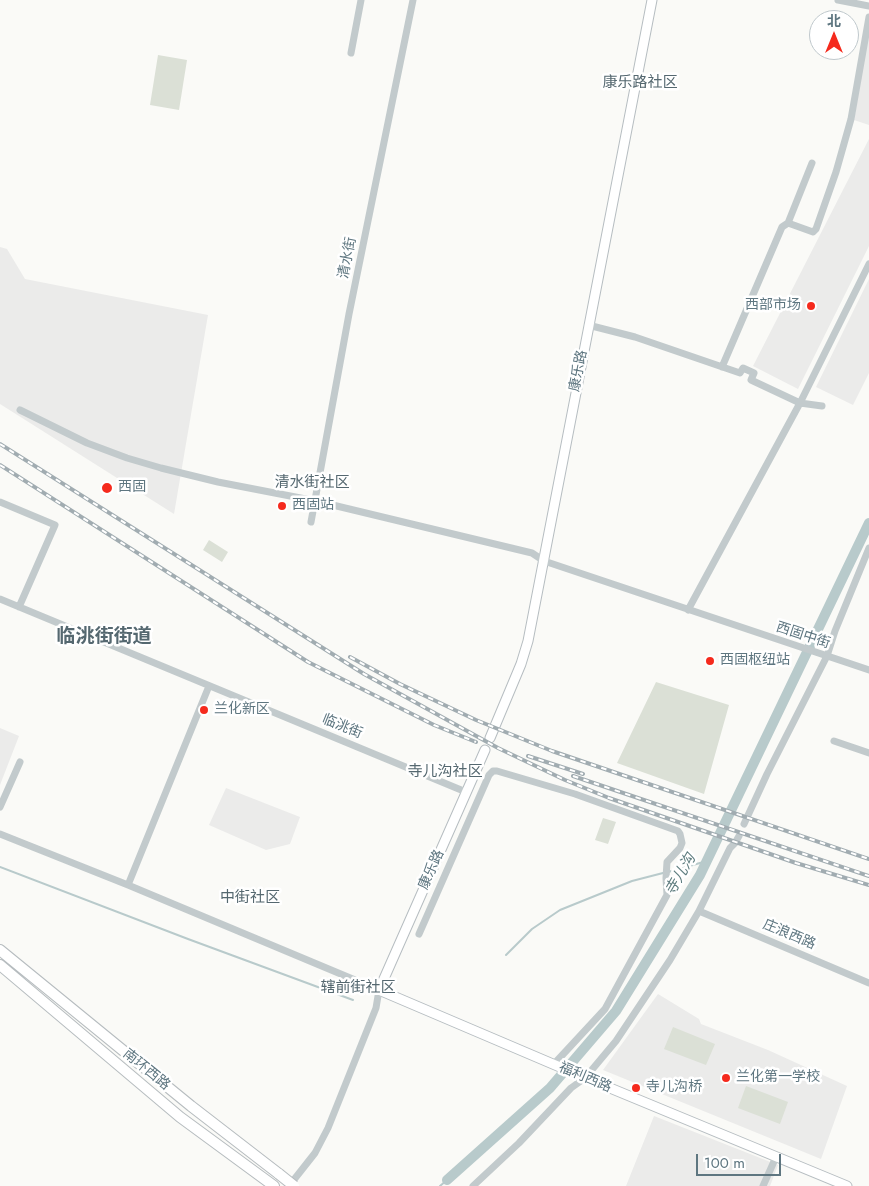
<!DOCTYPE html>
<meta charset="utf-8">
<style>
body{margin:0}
#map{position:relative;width:869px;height:1186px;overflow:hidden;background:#fafaf7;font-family:Jost,"Noto Sans SC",sans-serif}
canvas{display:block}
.north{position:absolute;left:809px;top:10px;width:50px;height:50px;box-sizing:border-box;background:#fff;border:1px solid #bfc8cc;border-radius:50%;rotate:0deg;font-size:14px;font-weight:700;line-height:20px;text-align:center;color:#5e7680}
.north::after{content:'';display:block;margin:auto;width:18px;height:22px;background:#f52a1d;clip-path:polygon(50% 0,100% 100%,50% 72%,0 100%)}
.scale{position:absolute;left:696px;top:1154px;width:85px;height:22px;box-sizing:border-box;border:2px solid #5e7680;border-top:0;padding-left:6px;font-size:15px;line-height:18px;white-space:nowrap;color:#5e7680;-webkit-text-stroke:4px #fff;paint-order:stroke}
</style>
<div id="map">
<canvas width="869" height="1186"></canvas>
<div class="north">北</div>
<div class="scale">100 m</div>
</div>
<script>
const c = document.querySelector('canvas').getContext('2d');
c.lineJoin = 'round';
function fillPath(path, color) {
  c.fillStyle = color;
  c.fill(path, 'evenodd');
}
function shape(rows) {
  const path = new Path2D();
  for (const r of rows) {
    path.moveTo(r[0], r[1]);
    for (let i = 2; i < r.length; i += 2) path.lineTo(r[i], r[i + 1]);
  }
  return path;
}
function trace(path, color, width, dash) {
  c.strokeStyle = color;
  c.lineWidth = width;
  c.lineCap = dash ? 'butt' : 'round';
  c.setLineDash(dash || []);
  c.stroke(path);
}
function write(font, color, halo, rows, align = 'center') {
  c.font = font + ' Jost,"Noto Sans SC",sans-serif';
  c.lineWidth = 5;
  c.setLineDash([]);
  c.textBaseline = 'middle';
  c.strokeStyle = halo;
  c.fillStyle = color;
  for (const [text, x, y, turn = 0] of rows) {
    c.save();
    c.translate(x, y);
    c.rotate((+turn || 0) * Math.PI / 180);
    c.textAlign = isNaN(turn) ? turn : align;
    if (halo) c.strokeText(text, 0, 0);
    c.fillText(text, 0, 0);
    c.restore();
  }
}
fillPath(shape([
 [869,31,869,125,854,120],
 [869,139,869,246,798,389,753,366],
 [0,247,7,249,25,279,208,315,174,514,0,404],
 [869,279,869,373,853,405,816,387],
 [0,728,19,736,0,785],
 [226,788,300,817,290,844,266,850,209,825],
 [658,994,699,1019,701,1024,768,1050,847,1086,821,1159,603,1070],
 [654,1116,778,1165,770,1186,626,1186]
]), '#ebebea');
fillPath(shape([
 [158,55,187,60,179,110,150,105],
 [209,540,228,552,222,562,203,550],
 [656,682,729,705,704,794,617,763],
 [603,818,616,822,608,844,595,840],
 [673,1027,715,1044,706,1065,664,1049],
 [746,1086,788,1102,780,1124,738,1108]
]), '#dbe0d6');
trace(shape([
 [0,867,188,939,353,1000],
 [668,872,707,861],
 [506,955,532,929,560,910,632,881,663,873],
 [440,1186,447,1180]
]), '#b8cacb', 2);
trace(shape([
 [447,1180,550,1088,616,1011,700,875,869,523]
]), '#b8cacb', 10);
const major = shape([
 [490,738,521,664,528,641,652,0],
 [485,750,379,990,581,1076,847,1186]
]);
const highway = shape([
 [0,950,191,1106,279,1174],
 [0,965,180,1117,274,1186]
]);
trace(major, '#b6bdc1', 11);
trace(highway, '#b6bcbf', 12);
trace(shape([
 [838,0,869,6],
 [351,53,361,0],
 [788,223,812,163],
 [588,325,635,337,740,373,743,368,754,373,751,380,800,403,822,406],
 [722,367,782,227,788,223,813,232,816,229,836,172,851,119,869,17],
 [20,410,87,443,127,458,161,468,218,482,316,501,532,553,544,561,869,670],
 [0,502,55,525,19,607],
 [311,522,349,314,413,0],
 [0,599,466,792],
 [688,610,800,403,869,264],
 [834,741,869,753],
 [0,807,20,762],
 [744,824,767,774,827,656,835,631,869,548],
 [0,834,128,885,379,990,376,1008,328,1128,315,1153,289,1186],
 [128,885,209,686],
 [699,911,869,983],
 [419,934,489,775,493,771,497,771,575,794,678,831,680,834,682,843,680,848,667,862,666,878,667,895,605,1009,554,1064],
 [473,1186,519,1143,571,1088,585,1078,616,1041,670,960,699,911,730,848,735,843,739,836],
 [763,1186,776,1157]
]), '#c2cacc', 7);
trace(major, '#fff', 9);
trace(highway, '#fff', 10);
const rail = shape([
 [0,444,364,674,498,748,565,780,609,798,796,863,869,885],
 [0,465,308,662,434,725,476,742],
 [350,657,400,684,476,720,552,751,869,859],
 [528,756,583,774],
 [573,776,869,876]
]);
trace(rail, '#a1acb1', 4);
trace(rail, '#fff', 2, [5.5]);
const highwayBridge = shape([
 [279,1174,294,1186]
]);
trace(highwayBridge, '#b6bcbf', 12, []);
trace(highwayBridge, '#fff', 10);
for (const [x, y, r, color] of [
 [811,306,5,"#f52a1d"],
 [107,488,6,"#f52a1d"],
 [282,506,5,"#f52a1d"],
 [710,661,5,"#f52a1d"],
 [204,710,5,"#f52a1d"],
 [726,1078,5,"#f52a1d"],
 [636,1088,5,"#f52a1d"]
]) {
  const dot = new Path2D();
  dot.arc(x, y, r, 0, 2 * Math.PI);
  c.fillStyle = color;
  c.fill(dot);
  trace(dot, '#fff', 2);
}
write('14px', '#5e7680', '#fff', [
 ["清水街",348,258,-79],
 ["康乐路",579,371,-79],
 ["西固中街",803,636,18],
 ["临洮街",342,727,22],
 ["康乐路",432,870,-66],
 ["庄浪西路",789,935,23],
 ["南环西路",146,1070,39],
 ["福利西路",585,1078,23]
]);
write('14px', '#5e7680', '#fff', [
 ["西部市场",801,306,"right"],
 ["西固",118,488],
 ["西固站",292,506],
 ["西固枢纽站",720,661],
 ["兰化新区",214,710],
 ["兰化第一学校",736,1078],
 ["寺儿沟桥",646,1088]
], 'left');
write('15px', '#556870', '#fff', [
 ["康乐路社区",640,83],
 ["清水街社区",312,483],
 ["寺儿沟社区",445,772],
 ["中街社区",250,898],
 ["辖前街社区",358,988]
]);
write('italic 15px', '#5d7c7e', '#fff', [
 ["寺儿沟",681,875,-60]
]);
write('bold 19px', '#556870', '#fff', [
 ["临洮街街道",104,637]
]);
</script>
